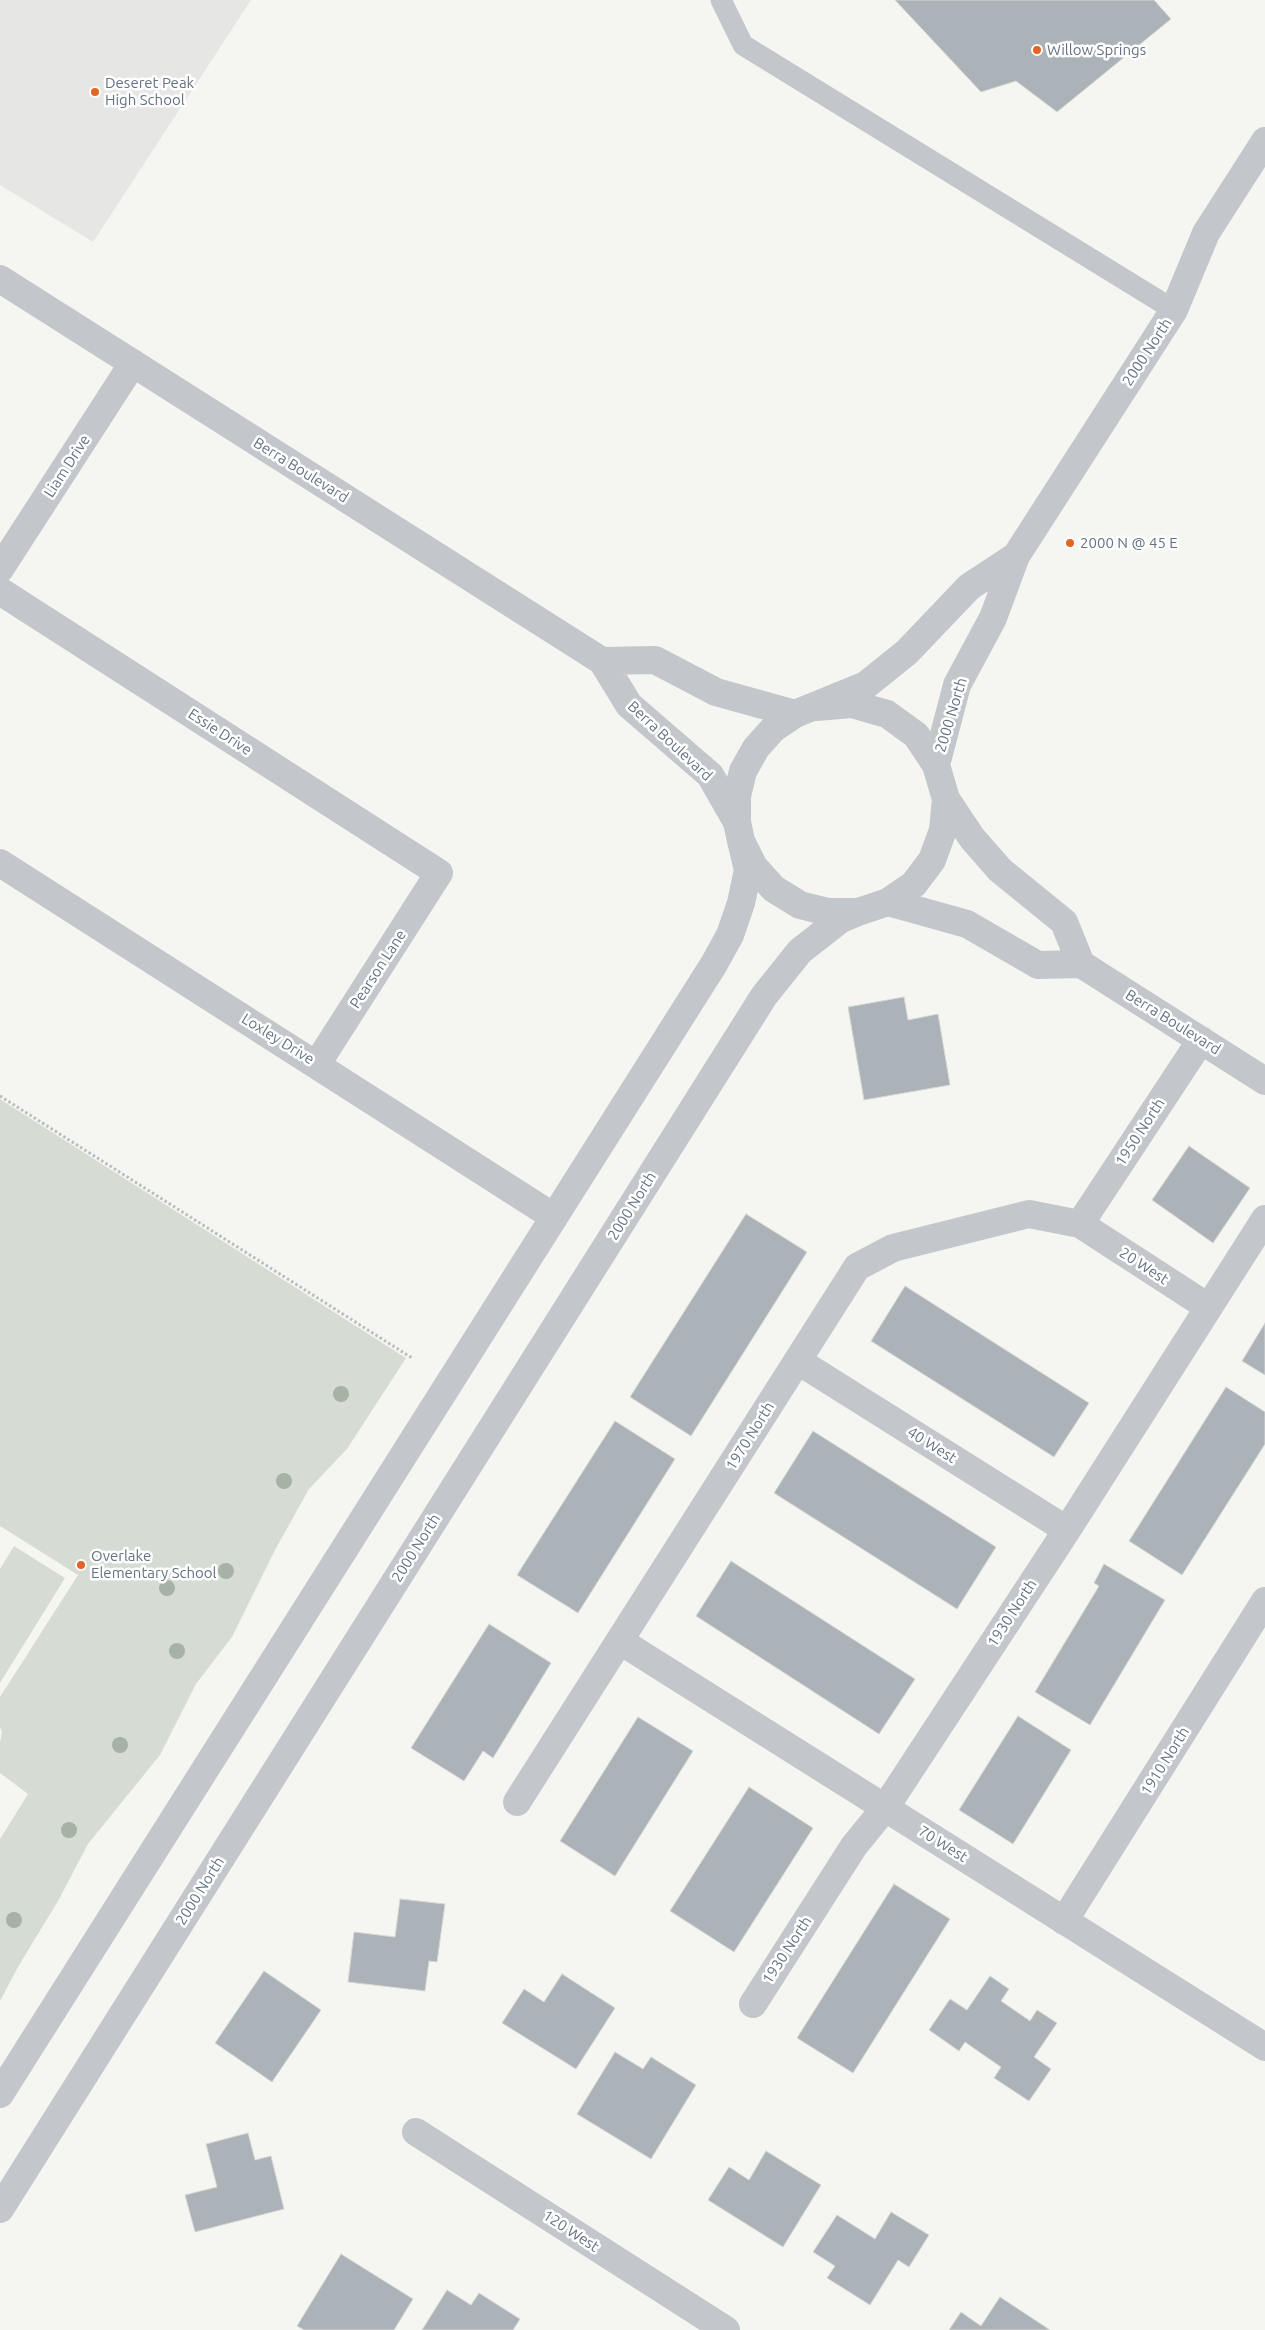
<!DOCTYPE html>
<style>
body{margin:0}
canvas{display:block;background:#f5f6f2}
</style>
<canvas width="1265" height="2330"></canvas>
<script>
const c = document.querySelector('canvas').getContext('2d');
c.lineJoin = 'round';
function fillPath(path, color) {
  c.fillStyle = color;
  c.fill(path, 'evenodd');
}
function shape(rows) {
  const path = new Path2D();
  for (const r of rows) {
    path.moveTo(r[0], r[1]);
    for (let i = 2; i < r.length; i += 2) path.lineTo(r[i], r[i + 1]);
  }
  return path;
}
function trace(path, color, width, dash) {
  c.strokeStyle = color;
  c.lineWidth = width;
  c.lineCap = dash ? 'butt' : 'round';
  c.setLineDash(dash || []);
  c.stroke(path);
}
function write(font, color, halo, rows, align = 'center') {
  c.font = font + ' Ubuntu,sans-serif';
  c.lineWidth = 5;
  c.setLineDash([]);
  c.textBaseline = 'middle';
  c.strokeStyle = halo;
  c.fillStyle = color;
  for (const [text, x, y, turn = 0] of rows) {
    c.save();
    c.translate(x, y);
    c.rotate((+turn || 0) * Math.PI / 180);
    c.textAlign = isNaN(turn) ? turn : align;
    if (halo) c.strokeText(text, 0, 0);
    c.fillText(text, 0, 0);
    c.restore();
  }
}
fillPath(shape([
 [0,0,251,0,93,242,0,185]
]), '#e6e7e5');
fillPath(shape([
 [0,1099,406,1358,347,1449,309,1489,275,1550,232,1637,196,1684,160,1755,88,1844,58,1901,18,1967,0,2001,0,1839,28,1794,0,1773,0,1742,2,1732,0,1727,0,1697,78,1575,0,1526],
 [14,1546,65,1578,0,1683,0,1569]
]), '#d6dcd3');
const building = shape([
 [895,0,1154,0,1171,19,1057,112,1016,81,981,92,895,0],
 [904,997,908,1020,938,1014,950,1085,864,1100,848,1007,904,997],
 [1189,1146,1250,1188,1213,1243,1152,1200,1189,1146],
 [746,1214,807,1252,691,1436,630,1397,746,1214],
 [905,1286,1089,1403,1054,1457,871,1341,905,1286],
 [1265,1323,1265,1375,1242,1361,1265,1323],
 [1226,1387,1265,1412,1265,1444,1182,1575,1129,1541,1226,1387],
 [615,1421,675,1459,578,1613,517,1575,615,1421],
 [813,1431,996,1547,957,1609,774,1493,813,1431],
 [731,1561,915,1679,879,1734,696,1616,731,1561],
 [1104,1564,1165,1600,1090,1725,1035,1692,1099,1586,1094,1583,1104,1564],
 [489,1624,551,1663,493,1758,483,1751,464,1781,411,1748,489,1624],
 [1018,1716,1071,1750,1013,1844,959,1810,1018,1716],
 [638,1717,693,1751,615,1876,560,1841,638,1717],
 [749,1787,813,1828,734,1952,670,1911,749,1787],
 [894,1884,950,1919,853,2073,797,2038,894,1884],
 [400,1899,445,1904,437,1962,429,1961,425,1991,348,1982,354,1932,395,1937,400,1899],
 [264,1971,321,2010,272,2082,215,2043,264,1971],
 [562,1974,615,2008,576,2069,502,2023,524,1989,544,2002,562,1974],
 [990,1976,1009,1989,1001,2001,1030,2021,1037,2010,1057,2023,1034,2057,1051,2069,1029,2101,994,2078,1001,2067,965,2042,959,2051,929,2030,950,1999,967,2010,990,1976],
 [615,2052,643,2069,651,2057,696,2085,651,2159,577,2114,615,2052],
 [248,2133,255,2160,271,2156,284,2209,195,2232,185,2195,217,2187,206,2144,248,2133],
 [766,2151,821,2185,783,2247,708,2200,729,2167,749,2180,766,2151],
 [891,2212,929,2235,909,2267,898,2260,870,2305,827,2278,835,2266,813,2252,837,2215,875,2239,891,2212],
 [341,2254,413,2299,394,2330,304,2330,297,2326,341,2254],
 [447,2290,471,2305,479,2293,520,2319,513,2330,422,2330,447,2290],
 [1000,2297,1050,2330,949,2330,961,2312,981,2326,1000,2297]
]);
fillPath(building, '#abb2b8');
trace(building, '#d7d7d4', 1);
trace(shape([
 [0,1096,412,1358]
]), '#bbbdbf', 3, [2.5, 2.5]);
trace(shape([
 [721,0,743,45,1174,310]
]), '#c3c6ca', 21);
trace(shape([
 [0,279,602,661,629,705,710,775,737,822],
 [0,569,133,363],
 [0,591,439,873,317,1064],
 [602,661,655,660,716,692,795,714],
 [946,799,972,838,1000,870,1064,922,1081,964],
 [0,863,554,1217],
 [888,902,967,924,1038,965,1081,964,1265,1081],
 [1080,1224,1201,1040],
 [798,1361,1067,1530],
 [620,1641,1265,2047],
 [517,1802,857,1267,893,1248,1029,1214,1080,1224,1208,1307],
 [1064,1921,1265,1601],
 [753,2004,854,1846,885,1808,1067,1530,1265,1219],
 [416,2132,726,2330]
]), '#c3c6ca', 28);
trace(shape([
 [816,707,852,704,887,714,916,735,936,765,946,799,943,830,932,860,914,884,888,902,858,912,828,912,800,905,774,889,754,867,741,841,737,822,737,796,743,771,756,748,773,729,795,714,866,685,907,652,969,587,1016,556],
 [936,765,957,685,993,618,1016,556,1174,310,1206,233,1265,141],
 [0,2094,714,964,730,935,741,903,748,870,741,841],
 [0,2209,764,996,800,951,841,919,858,912]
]), '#c3c6ca', 28);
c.fillStyle = '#a6b2a3';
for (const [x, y] of [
 [341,1394],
 [284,1481],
 [226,1571],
 [167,1588],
 [177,1651],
 [120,1745],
 [69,1830],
 [14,1920]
]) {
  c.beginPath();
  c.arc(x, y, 8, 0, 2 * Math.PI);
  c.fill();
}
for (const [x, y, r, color] of [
 [1037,50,5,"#e36424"],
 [95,92,5,"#e36424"],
 [1070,543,5,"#e36424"],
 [81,1565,5,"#e36424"]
]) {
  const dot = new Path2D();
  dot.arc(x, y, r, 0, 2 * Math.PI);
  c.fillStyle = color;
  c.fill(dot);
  trace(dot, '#fff', 2);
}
write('15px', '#647283', '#fff', [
 ["Willow Springs",1047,50],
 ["Deseret Peak",105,83],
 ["High School",105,100],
 ["2000 N @ 45 E",1080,543],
 ["Overlake",91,1556],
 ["Elementary School",91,1573]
], 'left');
write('15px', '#647283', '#fff', [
 ["2000 North",1147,352,-57],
 ["Liam Drive",67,466,-57],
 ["Berra Boulevard",301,470,32],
 ["2000 North",951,715,-73],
 ["Essie Drive",220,732,33],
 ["Berra Boulevard",670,741,43],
 ["Pearson Lane",378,969,-57],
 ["Berra Boulevard",1173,1022,32],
 ["Loxley Drive",278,1039,32],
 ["1950 North",1140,1132,-57],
 ["2000 North",632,1206,-58],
 ["20 West",1144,1266,33],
 ["1970 North",750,1436,-58],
 ["40 West",932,1445,32],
 ["2000 North",416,1548,-58],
 ["1930 North",1012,1613,-57],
 ["1910 North",1165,1761,-58],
 ["70 West",943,1844,32],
 ["2000 North",200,1891,-58],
 ["1930 North",787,1950,-57],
 ["120 West",571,2231,33]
]);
</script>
